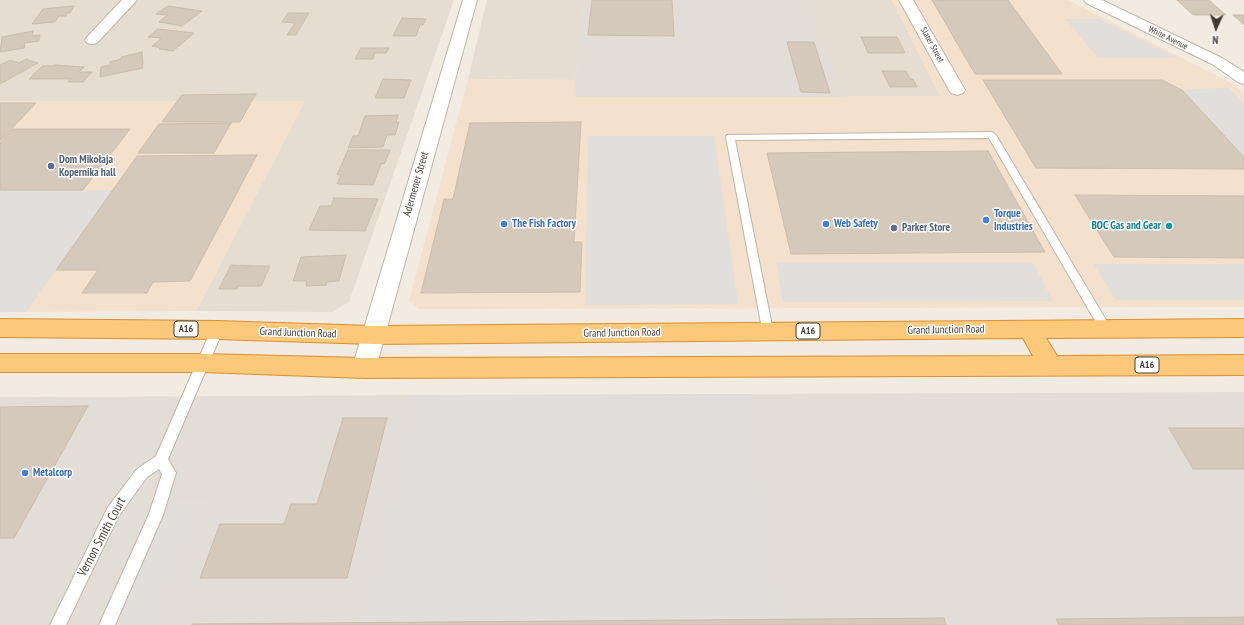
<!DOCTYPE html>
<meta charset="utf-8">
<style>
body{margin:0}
#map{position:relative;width:1244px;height:625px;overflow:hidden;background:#f1ebe2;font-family:"PT Sans Narrow",sans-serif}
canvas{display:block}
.north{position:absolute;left:1196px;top:8px;width:40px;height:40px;-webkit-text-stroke:3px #fff;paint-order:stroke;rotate:183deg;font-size:11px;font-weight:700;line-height:16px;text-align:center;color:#423b33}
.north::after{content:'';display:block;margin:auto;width:14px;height:18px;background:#423b33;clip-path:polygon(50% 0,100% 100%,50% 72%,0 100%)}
</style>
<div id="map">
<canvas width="1244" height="625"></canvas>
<div class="north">N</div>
</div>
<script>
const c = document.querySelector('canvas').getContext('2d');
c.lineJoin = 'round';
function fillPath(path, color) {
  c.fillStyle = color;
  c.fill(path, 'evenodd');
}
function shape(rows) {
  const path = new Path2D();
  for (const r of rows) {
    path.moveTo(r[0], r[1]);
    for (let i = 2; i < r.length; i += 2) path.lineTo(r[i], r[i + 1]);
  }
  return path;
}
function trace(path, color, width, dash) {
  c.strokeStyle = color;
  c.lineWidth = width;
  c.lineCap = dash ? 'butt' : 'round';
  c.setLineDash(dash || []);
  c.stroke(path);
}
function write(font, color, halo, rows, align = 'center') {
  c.font = font + ' "PT Sans Narrow",sans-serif';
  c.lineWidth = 3;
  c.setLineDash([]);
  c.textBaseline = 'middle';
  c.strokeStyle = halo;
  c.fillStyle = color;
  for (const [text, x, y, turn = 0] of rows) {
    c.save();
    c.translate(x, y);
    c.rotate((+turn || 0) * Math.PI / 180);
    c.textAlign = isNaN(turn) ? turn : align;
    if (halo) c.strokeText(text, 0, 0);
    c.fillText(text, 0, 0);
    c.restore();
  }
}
fillPath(shape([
 [0,0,454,0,349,302,332,312,196,311,305,101,0,101],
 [487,0,585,0,575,80,468,79],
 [808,0,892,0,940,96,842,97]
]), '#e5ddd1');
fillPath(shape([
 [892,0,1068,0,1235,85,1244,94,1244,307,419,309,409,301,468,79,575,80,577,97,940,96],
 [0,101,305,101,196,311,0,312]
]), '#f3e0cd');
fillPath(shape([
 [585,0,808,0,842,97,576,97,575,80],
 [1244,392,1244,625,0,625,0,397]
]), '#e3ddd8');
fillPath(shape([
 [1066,19,1099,19,1177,58,1098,58],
 [1229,88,1244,104,1244,157,1182,90],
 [588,136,714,136,738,304,585,305],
 [0,190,113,190,26,312,0,312],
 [776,263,1033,263,1053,301,783,302],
 [1094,264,1244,264,1244,300,1116,300],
 [752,394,785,619,359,623,410,395],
 [208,500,158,625,115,625,171,501]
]), '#e1dedb');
const building = shape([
 [592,0,672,0,674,36,588,35,592,0],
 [932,0,1008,0,1062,74,975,74,932,0],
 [1177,0,1209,0,1226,15,1193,15,1177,0],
 [74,6,70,13,67,13,66,16,59,16,55,22,32,24,43,9,74,6],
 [168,6,202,11,182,26,159,22,168,15,156,14,168,6],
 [288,13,309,13,296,35,287,35,295,23,282,22,288,13],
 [1233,15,1244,15,1244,25,1233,15],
 [402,18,426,19,423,25,420,25,416,36,393,36,402,18],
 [158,29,194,33,173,51,159,49,161,48,152,46,162,38,148,37,158,29],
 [33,31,32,36,40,35,39,41,25,43,24,48,0,52,2,37,33,31],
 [861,37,897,37,905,53,868,53,861,37],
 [787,42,814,42,830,93,801,92,787,42],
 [361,48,389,48,386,53,375,53,373,59,355,59,361,48],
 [142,52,143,68,100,77,101,67,110,65,110,62,121,59,121,57,142,52],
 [26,59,38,63,0,84,0,65,10,60,19,63,26,59],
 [54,65,84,67,79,72,92,72,83,82,68,82,71,79,29,79,42,66,53,66,54,65],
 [882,71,906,71,910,79,913,79,917,87,890,87,882,71],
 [383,79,411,80,404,98,375,98,383,79],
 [983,80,1162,80,1182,90,1244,157,1244,169,1036,168,983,80],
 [256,94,240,122,162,122,182,95,256,94],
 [0,103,36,103,0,141,0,103],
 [398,115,396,123,399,122,395,135,387,135,383,147,348,148,353,136,358,136,365,116,398,115],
 [581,122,574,242,582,242,580,292,421,293,444,199,453,199,470,123,581,122],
 [231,123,214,153,138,153,159,124,231,123],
 [13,129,130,129,83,190,0,190,0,143,13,129],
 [348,150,390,150,385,163,381,164,373,185,337,184,341,175,337,175,348,150],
 [988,151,1045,252,791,254,767,153,988,151],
 [257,155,190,281,153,282,147,293,82,293,98,270,56,270,137,156,257,155],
 [1075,195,1244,196,1244,258,1114,257,1075,195],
 [334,198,378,199,365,231,309,230,320,206,331,206,334,198],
 [346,255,339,281,327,282,326,285,306,286,307,281,293,281,301,257,346,255],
 [231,265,256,266,270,266,261,286,239,286,237,289,219,289,231,265],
 [88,406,14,538,0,538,0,407,88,406],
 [343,418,387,418,347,578,200,578,220,524,284,524,291,504,317,504,343,418],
 [1169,428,1244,428,1244,469,1193,469,1169,428],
 [1244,617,1244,625,1059,625,1056,619,1244,617],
 [944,618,946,625,192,625,192,624,944,618]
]);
fillPath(building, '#d5c9bb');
trace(building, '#cdbdac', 1);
const service = shape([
 [992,132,996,135,1109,325,1111,328,1109,331,1105,332,1101,331,989,138,735,140,773,331,771,334,767,335,763,334,726,137,727,135,992,132],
 [217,326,221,327,223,330,168,459,176,473,163,515,115,625,99,625,149,514,162,474,159,469,147,477,118,517,66,625,50,625,108,507,137,469,156,456,211,330,213,327,217,326]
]);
const minor = shape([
 [122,0,137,0,97,43,92,44,87,43,85,40,87,37,122,0],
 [463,0,477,0,376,368,372,375,364,378,356,375,352,368,463,0],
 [899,0,913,0,965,90,963,93,957,95,951,93,949,90,899,0],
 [1084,0,1102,0,1222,58,1244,72,1244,84,1238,82,1212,64,1086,3,1084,0]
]);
const trunk = shape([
 [0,319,217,321,373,326,1244,319,1244,337,1046,338,1057,356,1244,355,1244,375,364,378,203,372,0,372,0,354,203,354,364,358,1033,356,1023,338,373,344,217,339,0,337,0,319]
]);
trace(service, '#bfb5a8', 2);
trace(minor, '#bfb5a8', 2);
trace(trunk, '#da8f34', 2);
fillPath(service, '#fff');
fillPath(minor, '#fff');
fillPath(trunk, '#fcc87a');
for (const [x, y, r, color] of [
 [51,166,4,"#5c6f8a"],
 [986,220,4,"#3f7fe0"],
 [504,224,4,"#3f7fe0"],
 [826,224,4,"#3f7fe0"],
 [1169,226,4,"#0f9aa8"],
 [894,228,4,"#5c6f8a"],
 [25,473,4,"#3f7fe0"]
]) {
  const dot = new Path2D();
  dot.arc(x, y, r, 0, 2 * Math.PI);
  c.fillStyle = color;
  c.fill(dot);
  trace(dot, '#fff', 1.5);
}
write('9px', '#423b33', '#fff', [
 ["White Avenue",1168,38,26],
 ["Slater Street",932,45,61]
]);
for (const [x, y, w] of [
 [186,329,24],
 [808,331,24],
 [1147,365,24]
]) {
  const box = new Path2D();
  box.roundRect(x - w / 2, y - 8, w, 16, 3);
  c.fillStyle = '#fff';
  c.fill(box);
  trace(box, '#423b33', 1);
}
write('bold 10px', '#423b33', null, [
 ["A16",186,329],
 ["A16",808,331],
 ["A16",1147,365]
]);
write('bold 11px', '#4e5e75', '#fff', [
 ["Dom Mikołaja",59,160],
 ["Kopernika hall",59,173],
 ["Parker Store",902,228]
], 'left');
write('11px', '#423b33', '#fff', [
 ["Adermener Street",416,184,-74],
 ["Grand Junction Road",946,330,-1],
 ["Grand Junction Road",298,333,2],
 ["Grand Junction Road",622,333,-1]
]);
write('bold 11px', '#366cbe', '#fff', [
 ["Torque",994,214],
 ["Industries",994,227],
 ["The Fish Factory",512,224],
 ["Web Safety",834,224],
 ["Metalcorp",33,473]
], 'left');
write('bold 11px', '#0d838f', '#fff', [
 ["BOC Gas and Gear",1161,226]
], 'right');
write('13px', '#423b33', '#fff', [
 ["Vernon Smith Court",102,537,-62]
]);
</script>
